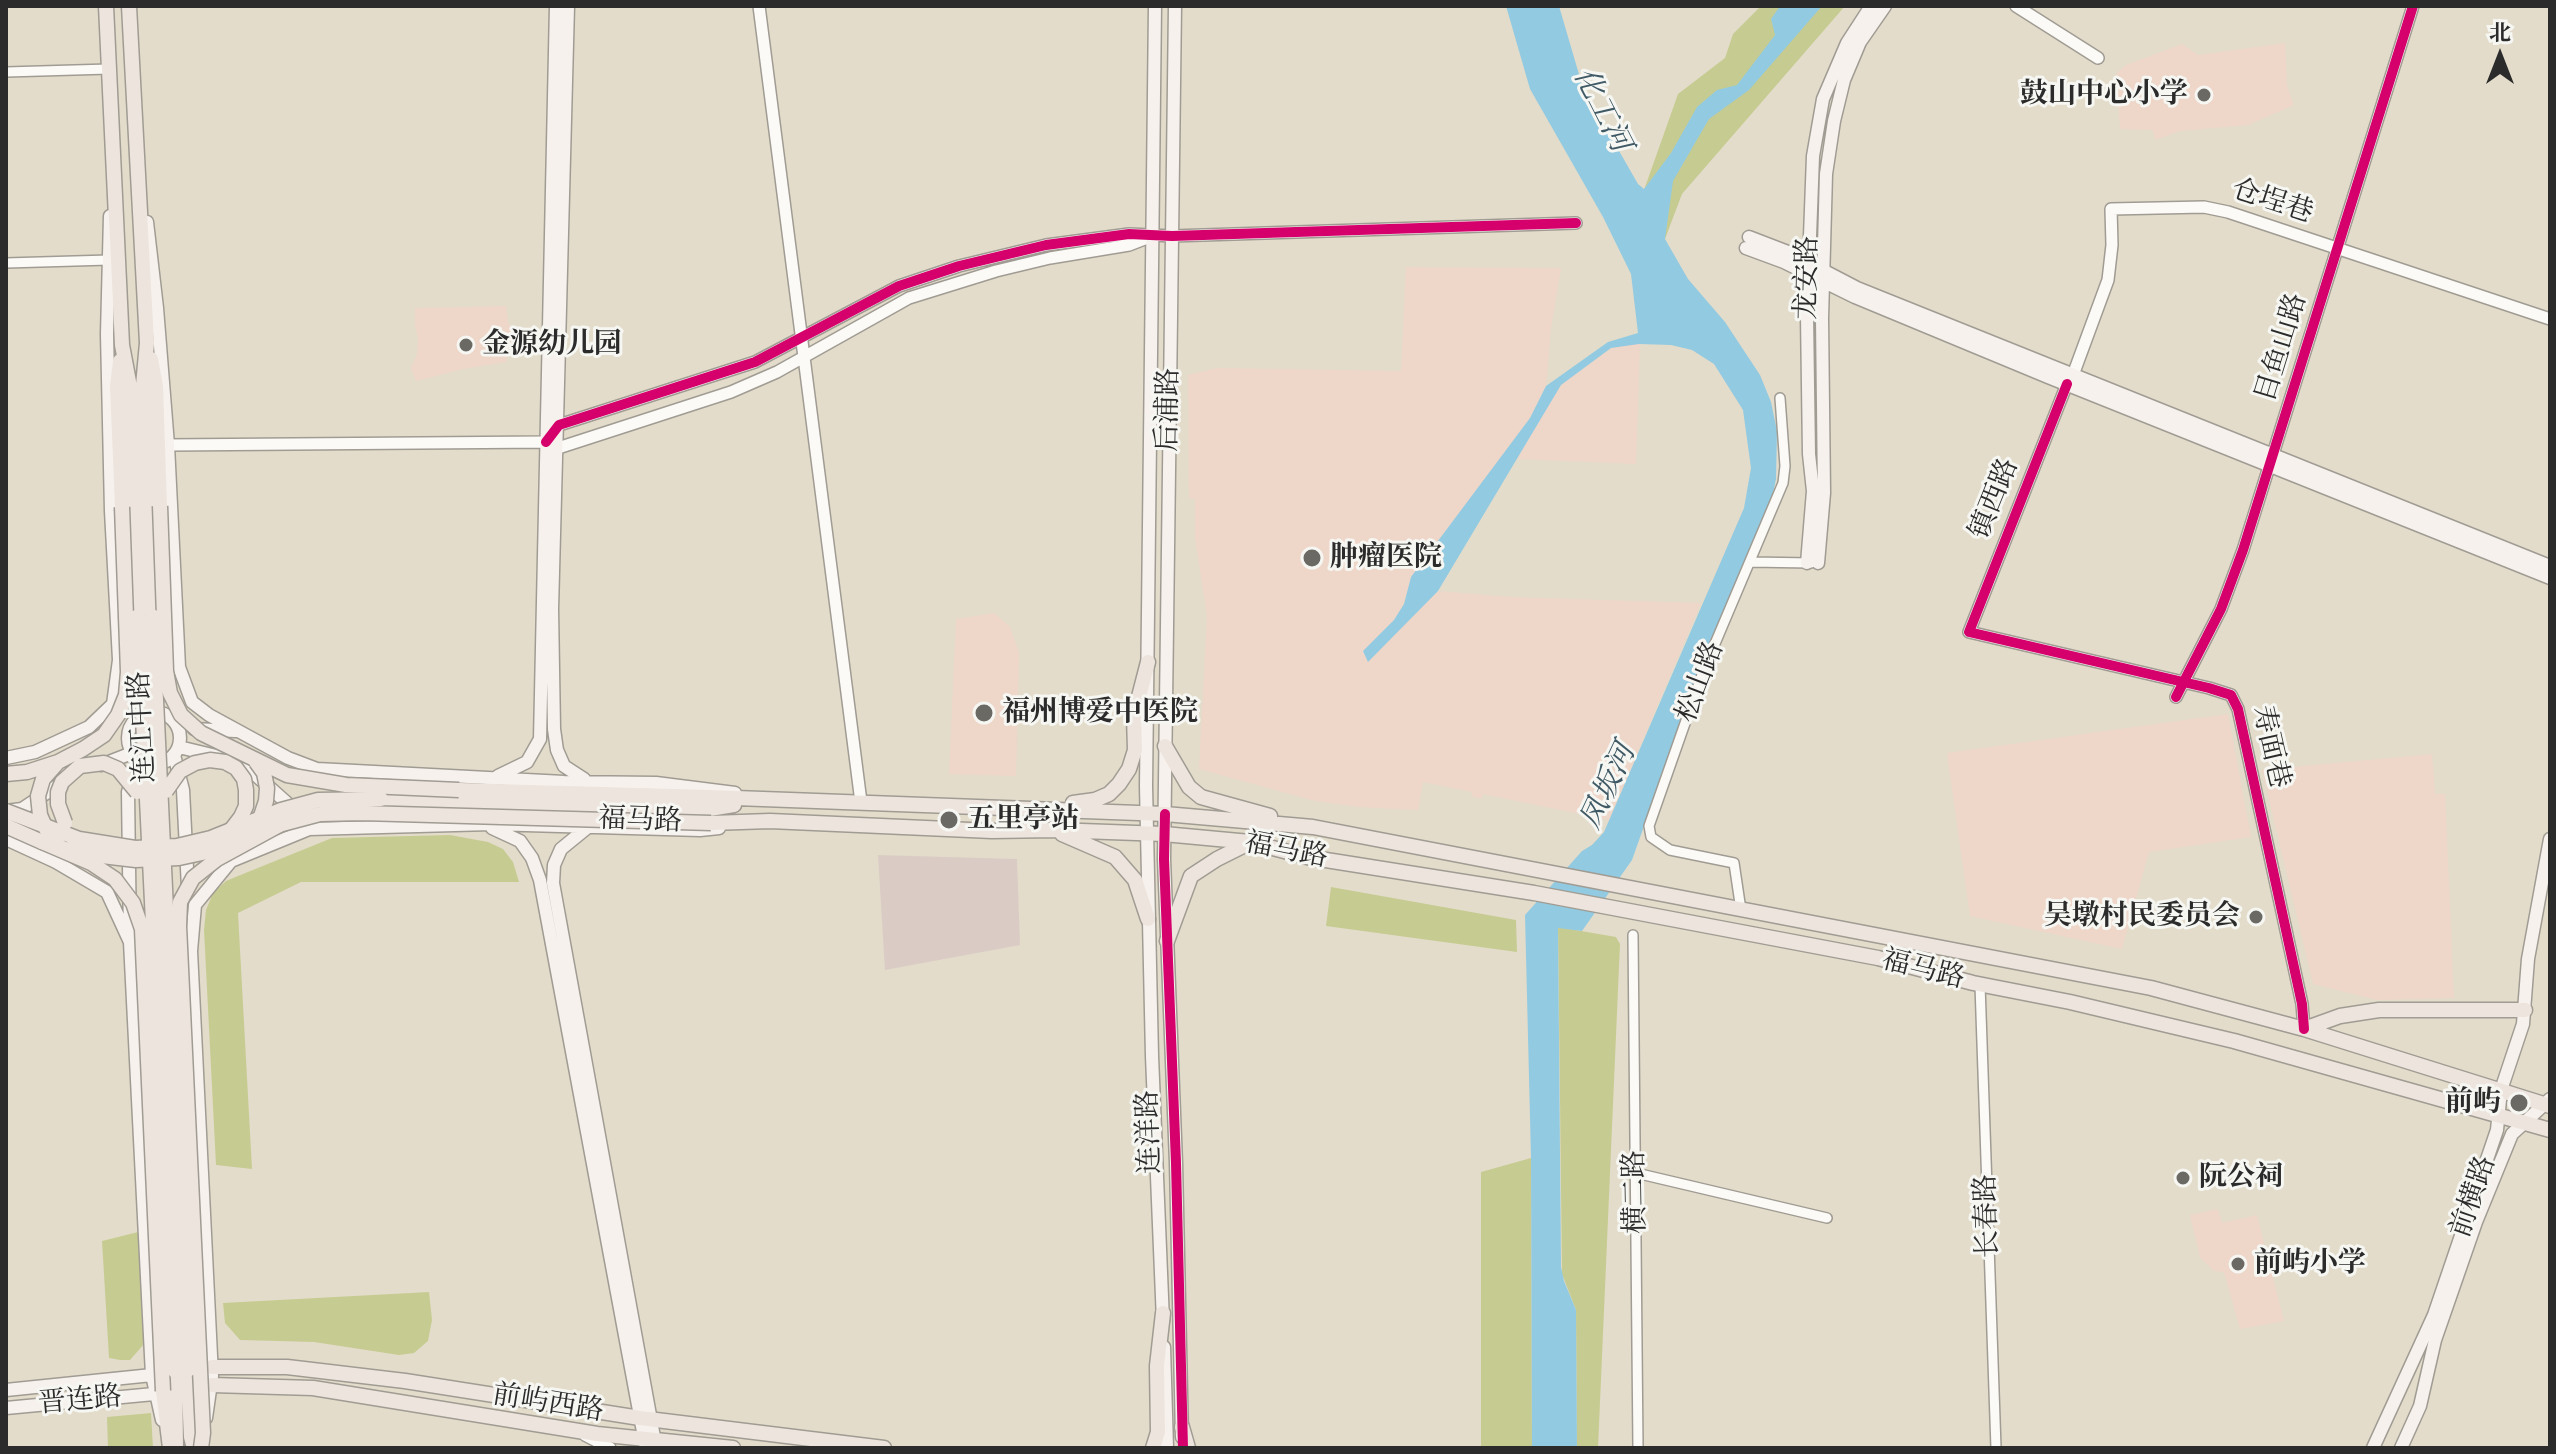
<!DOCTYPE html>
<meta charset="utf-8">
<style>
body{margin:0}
#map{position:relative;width:2556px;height:1454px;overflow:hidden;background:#e3dccb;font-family:"Gentium Book Plus","Noto Serif SC",serif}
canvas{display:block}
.frame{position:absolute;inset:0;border:8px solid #2b2b2b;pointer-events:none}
.north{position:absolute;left:2460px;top:16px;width:80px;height:80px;-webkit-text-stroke:6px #f6f6f2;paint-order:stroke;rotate:0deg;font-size:22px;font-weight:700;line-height:32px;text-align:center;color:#2b2b2b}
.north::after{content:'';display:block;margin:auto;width:28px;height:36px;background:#2b2b2b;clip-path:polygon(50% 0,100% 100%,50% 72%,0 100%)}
</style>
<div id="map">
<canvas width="2556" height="1454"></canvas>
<div class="frame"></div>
<div class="north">北</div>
</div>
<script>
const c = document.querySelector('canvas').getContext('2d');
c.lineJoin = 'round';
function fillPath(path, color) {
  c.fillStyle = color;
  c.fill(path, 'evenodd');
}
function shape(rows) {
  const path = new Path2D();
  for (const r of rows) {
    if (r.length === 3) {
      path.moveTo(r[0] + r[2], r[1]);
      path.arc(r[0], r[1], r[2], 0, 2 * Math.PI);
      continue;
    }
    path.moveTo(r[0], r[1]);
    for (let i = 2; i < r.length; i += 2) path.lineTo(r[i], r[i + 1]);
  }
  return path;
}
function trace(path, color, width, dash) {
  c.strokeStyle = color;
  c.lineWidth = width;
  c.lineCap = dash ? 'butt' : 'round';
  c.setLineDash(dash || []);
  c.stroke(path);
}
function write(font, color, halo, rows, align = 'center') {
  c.font = font + ' "Gentium Book Plus","Noto Serif SC",serif';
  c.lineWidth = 6;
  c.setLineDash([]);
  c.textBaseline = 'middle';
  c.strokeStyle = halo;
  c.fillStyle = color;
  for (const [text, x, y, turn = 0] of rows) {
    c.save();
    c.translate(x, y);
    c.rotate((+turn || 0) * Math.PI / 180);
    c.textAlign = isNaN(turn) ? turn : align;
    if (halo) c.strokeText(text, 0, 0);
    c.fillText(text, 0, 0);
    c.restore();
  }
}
fillPath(shape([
 [2285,43,2287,86,2294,105,2248,125,2180,131,2155,140,2153,130,2120,129,2116,74,2126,65,2182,44,2198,55],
 [1406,267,1561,268,1551,328,1546,386,1531,418,1411,577,1404,604,1394,620,1363,652,1368,661,1438,591,1510,597,1701,603,1609,820,1483,794,1481,799,1471,796,1472,792,1423,782,1418,810,1358,807,1315,801,1199,769,1207,616,1195,538,1195,499,1189,498,1188,375,1217,368,1401,371],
 [506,306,508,323,521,339,508,350,506,362,463,369,416,381,411,368,417,354,418,339,415,326,415,308],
 [1640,343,1636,464,1517,459,1560,385,1611,348],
 [994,613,1010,627,1019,652,1016,776,949,774,956,619],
 [2228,714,2251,837,2149,852,2122,949,1970,916,1947,753],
 [2432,754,2435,794,2445,794,2454,998,2377,1000,2313,984,2262,770],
 [2218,1209,2222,1223,2257,1215,2284,1321,2240,1329,2224,1272,2214,1271,2200,1257,2190,1215]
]), '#eed6c9');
fillPath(shape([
 [878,855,1017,859,1020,945,885,970]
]), '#daccc5');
fillPath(shape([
 [1761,6,1845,6,1682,194,1665,239,1644,190,1678,94,1725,58,1733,34],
 [450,835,488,842,503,849,513,862,519,882,301,882,238,913,252,1169,216,1165,204,930,206,910,213,893,226,881,238,876,332,838],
 [1331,887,1516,920,1517,952,1326,926],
 [1558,927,1616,937,1620,944,1598,1448,1577,1448,1576,1310,1562,1274],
 [1531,1158,1532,1448,1481,1448,1481,1172],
 [142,1231,145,1343,130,1360,120,1360,109,1358,102,1241],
 [429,1292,432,1320,428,1341,414,1353,399,1355,314,1342,240,1340,225,1323,223,1303],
 [151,1413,153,1448,108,1448,107,1417]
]), '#c6cc91');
fillPath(shape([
 [1506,6,1559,6,1583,88,1638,184,1644,189,1671,153,1697,107,1717,90,1737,85,1775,35,1771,19,1780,6,1822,6,1749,90,1709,119,1673,181,1665,239,1688,279,1725,322,1760,375,1771,402,1777,431,1776,479,1773,493,1757,535,1697,676,1632,860,1582,931,1558,928,1561,1267,1564,1281,1576,1310,1577,1448,1532,1448,1531,1158,1525,915,1582,851,1592,845,1604,832,1744,508,1751,468,1743,410,1714,364,1692,350,1671,345,1639,344,1611,348,1561,385,1438,591,1368,662,1363,651,1394,620,1404,604,1411,577,1530,418,1546,386,1608,342,1638,333,1631,274,1603,217,1530,89]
]), '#92cae1');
const minor = shape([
 [6,72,109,69],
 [6,263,109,260],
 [1751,562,1811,563],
 [1741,910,1734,863,1670,850,1651,837,1649,826,1703,672,1783,483,1785,466,1780,398],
 [1633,935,1638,1448],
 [1980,985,1996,1448],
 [1636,1173,1827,1218]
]);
const tertiary = shape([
 [759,6,861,802],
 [2016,6,2098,58],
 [2073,375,2108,280,2112,245,2111,209,2204,207,2228,212,2550,319],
 [2067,384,1969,632,2209,688,2231,695,2238,709,2302,1004,2304,1029],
 [552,434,559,425,755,362,899,286,959,266,1046,245,1129,234,1172,236,1576,223],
 [168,445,546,442,558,448,731,392,777,372,909,298,996,271,1050,258,1129,245,1147,238],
 [2176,697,2221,609,2243,550,2413,6],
 [585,1435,610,1448]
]);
const secondary = shape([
 [568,6,552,609,554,729,557,750,564,766,584,779],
 [1155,6,1146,786,1152,1056,1163,1321],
 [1175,6,1164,859,1176,1163,1182,1437],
 [147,222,157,308,168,445,179,667,192,702,209,715,288,758,317,769,564,782,656,783,735,793],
 [1749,237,1788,252,1857,288,2550,566],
 [1746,248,1784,262,1855,297,2048,377,2550,578],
 [1807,563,1813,491,1809,454,1807,316,1813,156,1823,99,1847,43,1871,6],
 [1818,563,1824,493,1822,318,1826,174,1834,121,1844,80,1860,42,1885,6],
 [154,738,26],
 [194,729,235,731],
 [179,747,241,762,296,811],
 [174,755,183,790,188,888],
 [6,758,35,752,89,727,113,704,119,660,111,511,107,334,110,216],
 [101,765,132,753],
 [498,776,527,762,540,739,556,6],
 [6,811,22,809,63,782],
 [588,827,561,849,554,865,553,883,656,1448],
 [492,828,520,841,532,858,540,880,646,1448],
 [6,839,56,862,107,892,130,942,152,1375,162,1420],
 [130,938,128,792,138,759],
 [1164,1347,1167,1448],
 [6,1390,152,1375],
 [6,1408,154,1394],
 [206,1418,212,1376,191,951,195,905,231,861,309,829,491,824,700,830,719,828],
 [2373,1448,2434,1315,2497,1130,2501,1090,2523,1024,2528,959,2550,839],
 [2401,1448,2420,1406,2435,1340,2476,1222,2512,1134,2550,1099]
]);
const primary = shape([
 [1165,746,1189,787,1201,797,1270,816],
 [709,797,1165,814,1313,827,2151,988,2304,1029,2550,1106],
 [381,799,709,809,734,805],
 [1073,803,1095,800,1109,794,1119,784,1129,769,1135,750,1134,716,1148,662],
 [711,823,770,821,992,831,1054,830,1164,834,1250,842,1307,857,1534,893,1878,958,1973,983,2070,1002,2234,1041,2550,1130],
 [1062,834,1115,857,1135,880,1148,919],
 [1167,941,1191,876,1217,859,1249,843],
 [2304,1029,2340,1016,2379,1010,2525,1010],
 [212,1367,287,1367,405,1381,640,1418,884,1448],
 [212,1385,313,1388,597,1434,733,1448],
 [1182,1427,1188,1448],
 [1153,1448,1158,1432,1157,1366,1163,1313]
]);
const trunk = shape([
 [106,6,122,345,130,387,138,616],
 [129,6,147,343,143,386,152,616],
 [151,359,156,386,160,506],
 [120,361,117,386,122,507],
 [459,790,709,797],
 [188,1370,191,1437,194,1448],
 [175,1371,176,1448],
 [163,1391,170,1448]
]);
trace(minor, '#a09c93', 12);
trace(tertiary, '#a09c93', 14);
trace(secondary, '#a09c93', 15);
trace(primary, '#a09c93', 17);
trace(trunk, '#a09c93', 17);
trace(minor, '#fbfaf7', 9);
trace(tertiary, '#fbfaf7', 11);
trace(secondary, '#f6f1ed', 12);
trace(primary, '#ede4dd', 14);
trace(trunk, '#ede4dd', 14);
const primaryBridge = shape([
 [6,811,79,839,135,848,177,846,211,838,281,810,318,800,381,799],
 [6,826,42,842,61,848,102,856,136,860,179,858,216,850,252,834],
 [271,827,320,814,362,813,711,823]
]);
const trunkBridge = shape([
 [160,506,166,671,170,693,181,715,201,733,287,775,346,785,459,790],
 [138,616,175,1371],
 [152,616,188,1370],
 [58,762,43,779,38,796,40,815,47,831,61,848],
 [6,774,27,772,58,762,83,749,104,735,118,715,126,695,128,672,122,507],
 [166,791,180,771,195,763,210,760,225,762,236,768,244,779,246,790,246,806,241,817,231,830],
 [65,823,58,804,58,792,62,782,80,766,104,763,118,769,137,792],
 [246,836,259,822,266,801,267,788,264,773,256,762],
 [42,842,91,863,115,879,133,903,142,929,163,1391],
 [201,1448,203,1433,179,926,180,902,193,878,217,859,283,823]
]);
trace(primaryBridge, '#a09c93', 17, []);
trace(trunkBridge, '#a09c93', 17, []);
trace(primaryBridge, '#ede4dd', 14);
trace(trunkBridge, '#ede4dd', 14);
trace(shape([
 [2067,384,1969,632,2209,688,2231,695,2238,709,2302,1004,2304,1029],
 [546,442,559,425,755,362,899,286,959,266,1046,245,1129,234,1172,236,1576,223],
 [2176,697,2221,609,2243,550,2413,6],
 [1165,814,1164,859,1176,1163,1183,1448]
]), '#d6006c', 10);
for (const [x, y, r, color] of [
 [2204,95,8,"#6b6963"],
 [466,345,8,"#6b6963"],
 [1312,558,10,"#6b6963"],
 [984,713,10,"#6b6963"],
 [949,820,10,"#6b6963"],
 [2256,917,8,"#6b6963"],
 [2519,1103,10,"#6b6963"],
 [2183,1178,8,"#6b6963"],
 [2238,1264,8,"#6b6963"]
]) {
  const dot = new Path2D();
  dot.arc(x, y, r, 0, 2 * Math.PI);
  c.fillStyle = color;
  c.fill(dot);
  trace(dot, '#f6f6f2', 3);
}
write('bold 28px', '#2b2b2b', '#f6f6f2', [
 ["鼓山中心小学",2188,95,"right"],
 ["金源幼儿园",482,345],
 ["肿瘤医院",1330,558],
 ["福州博爱中医院",1002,713],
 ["五里亭站",967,820],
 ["吴墩村民委员会",2240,917,"right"],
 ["前屿",2501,1103,"right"],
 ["阮公祠",2199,1178],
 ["前屿小学",2254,1264]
], 'left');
write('28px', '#2b2b2b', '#f6f6f2', [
 ["仓埕巷",2272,202,18],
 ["龙安路",1808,278,-89],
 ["目鱼山路",2282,348,-73],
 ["后浦路",1169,410,-89],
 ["镇西路",1995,499,-68],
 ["松山路",1701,682,-69],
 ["连江中路",143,727,-93],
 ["寿面巷",2270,747,77],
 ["福马路",640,821,2],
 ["福马路",1286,851,11],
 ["福马路",1923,970,14],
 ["连洋路",1150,1132,-92],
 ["横二路",1636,1192,-91],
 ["前横路",2474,1197,-71],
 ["长春路",1988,1216,-92],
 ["晋连路",80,1401,-5],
 ["前屿西路",548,1404,9]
]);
write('italic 30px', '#3f5965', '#f6f6f2', [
 ["化工河",1601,110,63],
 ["凤坂河",1609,787,-65]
]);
</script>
